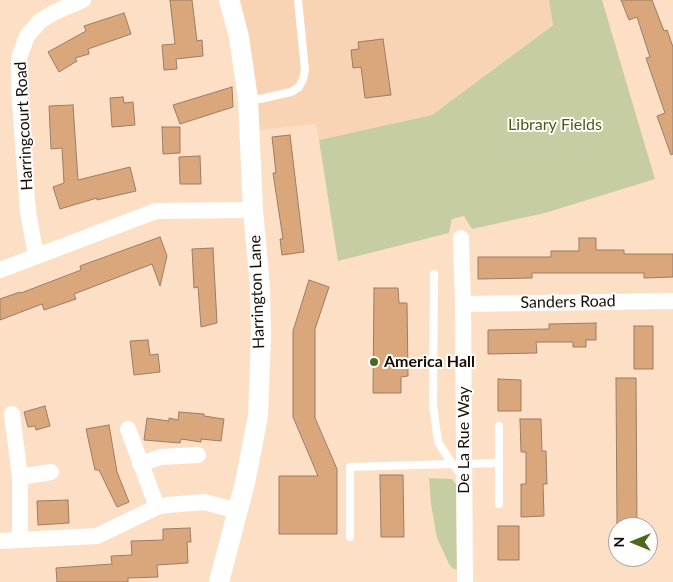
<!DOCTYPE html>
<style>
body{margin:0}
#map{position:relative;width:673px;height:582px;overflow:hidden;background:#fddfc5;font-family:Lato,sans-serif}
canvas{display:block}
.north{position:absolute;left:608px;top:517px;width:50px;height:50px;box-sizing:border-box;background:#fff;border:1px solid #a29e9b;border-radius:50%;rotate:270deg;font-size:14px;font-weight:700;line-height:20px;text-align:center;color:#170d05}
.north::after{content:'';display:block;margin:auto;width:18px;height:22px;background:#4c691c;clip-path:polygon(50% 0,100% 100%,50% 72%,0 100%)}
</style>
<div id="map">
<canvas width="673" height="582"></canvas>
<div class="north">N</div>
</div>
<script>
const c = document.querySelector('canvas').getContext('2d');
c.lineJoin = 'round';
function fillPath(path, color) {
  c.fillStyle = color;
  c.fill(path, 'evenodd');
}
function shape(rows) {
  const path = new Path2D();
  for (const r of rows) {
    path.moveTo(r[0], r[1]);
    for (let i = 2; i < r.length; i += 2) path.lineTo(r[i], r[i + 1]);
  }
  return path;
}
function trace(path, color, width, dash) {
  c.strokeStyle = color;
  c.lineWidth = width;
  c.lineCap = dash ? 'butt' : 'round';
  c.setLineDash(dash || []);
  c.stroke(path);
}
function write(font, color, halo, rows, align = 'center') {
  c.font = font + ' Lato,sans-serif';
  c.lineWidth = 4;
  c.setLineDash([]);
  c.textBaseline = 'middle';
  c.strokeStyle = halo;
  c.fillStyle = color;
  for (const [text, x, y, turn = 0] of rows) {
    c.save();
    c.translate(x, y);
    c.rotate((+turn || 0) * Math.PI / 180);
    c.textAlign = isNaN(turn) ? turn : align;
    if (halo) c.strokeText(text, 0, 0);
    c.fillText(text, 0, 0);
    c.restore();
  }
}
fillPath(shape([
 [241,0,549,0,553,24,432,115,319,140,316,124,260,130,250,43]
]), '#f8d4b4');
fillPath(shape([
 [549,0,602,0,655,179,545,213,472,229,464,216,452,219,449,233,338,261,319,140,432,115,553,25],
 [429,478,452,479,456,484,457,570,452,568,449,564,437,538,431,504]
]), '#c7cda3');
const building = shape([
 [170,0,192,0,197,41,202,40,203,56,176,59,177,69,164,70,162,45,175,44,170,0],
 [621,0,652,0,664,31,667,30,673,47,673,154,671,155,657,116,665,113,646,58,650,57,637,17,629,20,621,0],
 [124,13,131,34,88,49,89,54,75,58,77,61,59,72,48,52,86,31,84,26,124,13],
 [383,39,391,95,365,98,361,67,353,68,351,50,359,49,358,42,383,39],
 [232,87,233,107,180,124,173,105,232,87],
 [123,97,124,103,133,102,135,125,112,127,110,98,123,97],
 [73,105,78,180,130,167,136,191,97,200,97,198,60,209,53,187,64,183,62,148,51,149,49,106,73,105],
 [162,127,180,127,180,153,163,154,162,127],
 [290,135,304,252,282,255,280,239,283,239,273,173,276,173,272,137,290,135],
 [200,156,201,184,180,184,179,157,200,156],
 [160,237,167,256,160,286,152,264,74,294,76,299,44,310,42,304,0,320,0,299,20,292,21,293,81,270,80,266,160,237],
 [579,238,596,238,596,250,624,250,624,254,673,254,673,277,644,278,644,273,532,273,532,278,478,279,478,257,551,257,551,251,579,251,579,238],
 [213,248,217,323,201,327,198,287,194,288,192,249,213,248],
 [309,280,329,287,315,329,315,418,337,469,337,534,279,534,279,476,318,476,293,417,293,331,309,280],
 [374,288,398,288,399,303,407,303,408,376,401,377,401,393,373,393,374,288],
 [596,323,596,340,586,340,586,347,573,347,573,342,536,342,537,353,488,354,488,330,549,329,549,324,596,323],
 [634,326,653,326,653,369,634,369,634,326],
 [148,340,150,355,158,354,160,372,134,375,130,341,148,340],
 [616,378,636,378,637,527,617,527,616,378],
 [498,379,521,380,521,411,498,411,498,379],
 [45,406,50,426,36,430,35,426,28,427,24,412,45,406],
 [179,412,204,414,204,416,224,419,221,441,201,439,201,442,181,439,180,443,144,440,147,418,169,421,169,418,178,420,179,412],
 [520,419,541,419,542,451,546,451,547,484,543,484,544,516,521,517,521,484,526,484,526,452,521,452,520,419],
 [109,425,117,472,129,502,117,507,99,470,95,470,86,429,109,425],
 [380,475,403,475,404,537,381,537,380,475],
 [68,500,69,523,38,525,37,501,68,500],
 [498,526,519,526,519,560,498,560,498,526],
 [190,528,191,542,187,542,188,563,157,565,158,577,128,578,128,582,57,582,56,568,112,564,111,556,132,555,131,541,163,540,163,529,190,528]
]);
fillPath(building, '#daa77d');
trace(building, '#9a7d67', 1);
trace(shape([
 [250,99,260,99,291,92,299,87,303,79,305,70,298,0],
 [434,274,433,406,438,442,447,456,461,475],
 [499,426,499,504],
 [464,464,499,463],
 [350,537,350,467,452,464]
]), '#fff', 8);
trace(shape([
 [461,238,463,304,465,582],
 [36,256,28,212,19,89,19,58,27,36,40,21,55,12,83,0],
 [0,270,156,211,253,210],
 [463,304,673,301],
 [12,414,20,477,20,540],
 [128,429,157,507],
 [140,464,161,457,198,455],
 [20,477,51,472],
 [0,541,97,536,157,507,168,505,204,502,238,511]
]), '#fff', 16);
trace(shape([
 [219,582,245,483,258,416,261,336,260,286,253,210,248,99,239,37,229,0]
]), '#fff', 20);
for (const [x, y, r, color] of [
 [374,362,5,"#4c691c"]
]) {
  const dot = new Path2D();
  dot.arc(x, y, r, 0, 2 * Math.PI);
  c.fillStyle = color;
  c.fill(dot);
  trace(dot, '#fff', 2);
}
write('16px', '#535812', '#fff', [
 ["Library Fields",555,125]
]);
write('16px', '#170d05', '#fff', [
 ["Harringcourt Road",24,126,-93],
 ["Harrington Lane",257,292,-92],
 ["Sanders Road",568,302,-1],
 ["De La Rue Way",464,440,-90]
]);
write('bold 16px', '#170d05', '#fff', [
 ["America Hall",384,362]
], 'left');
</script>
